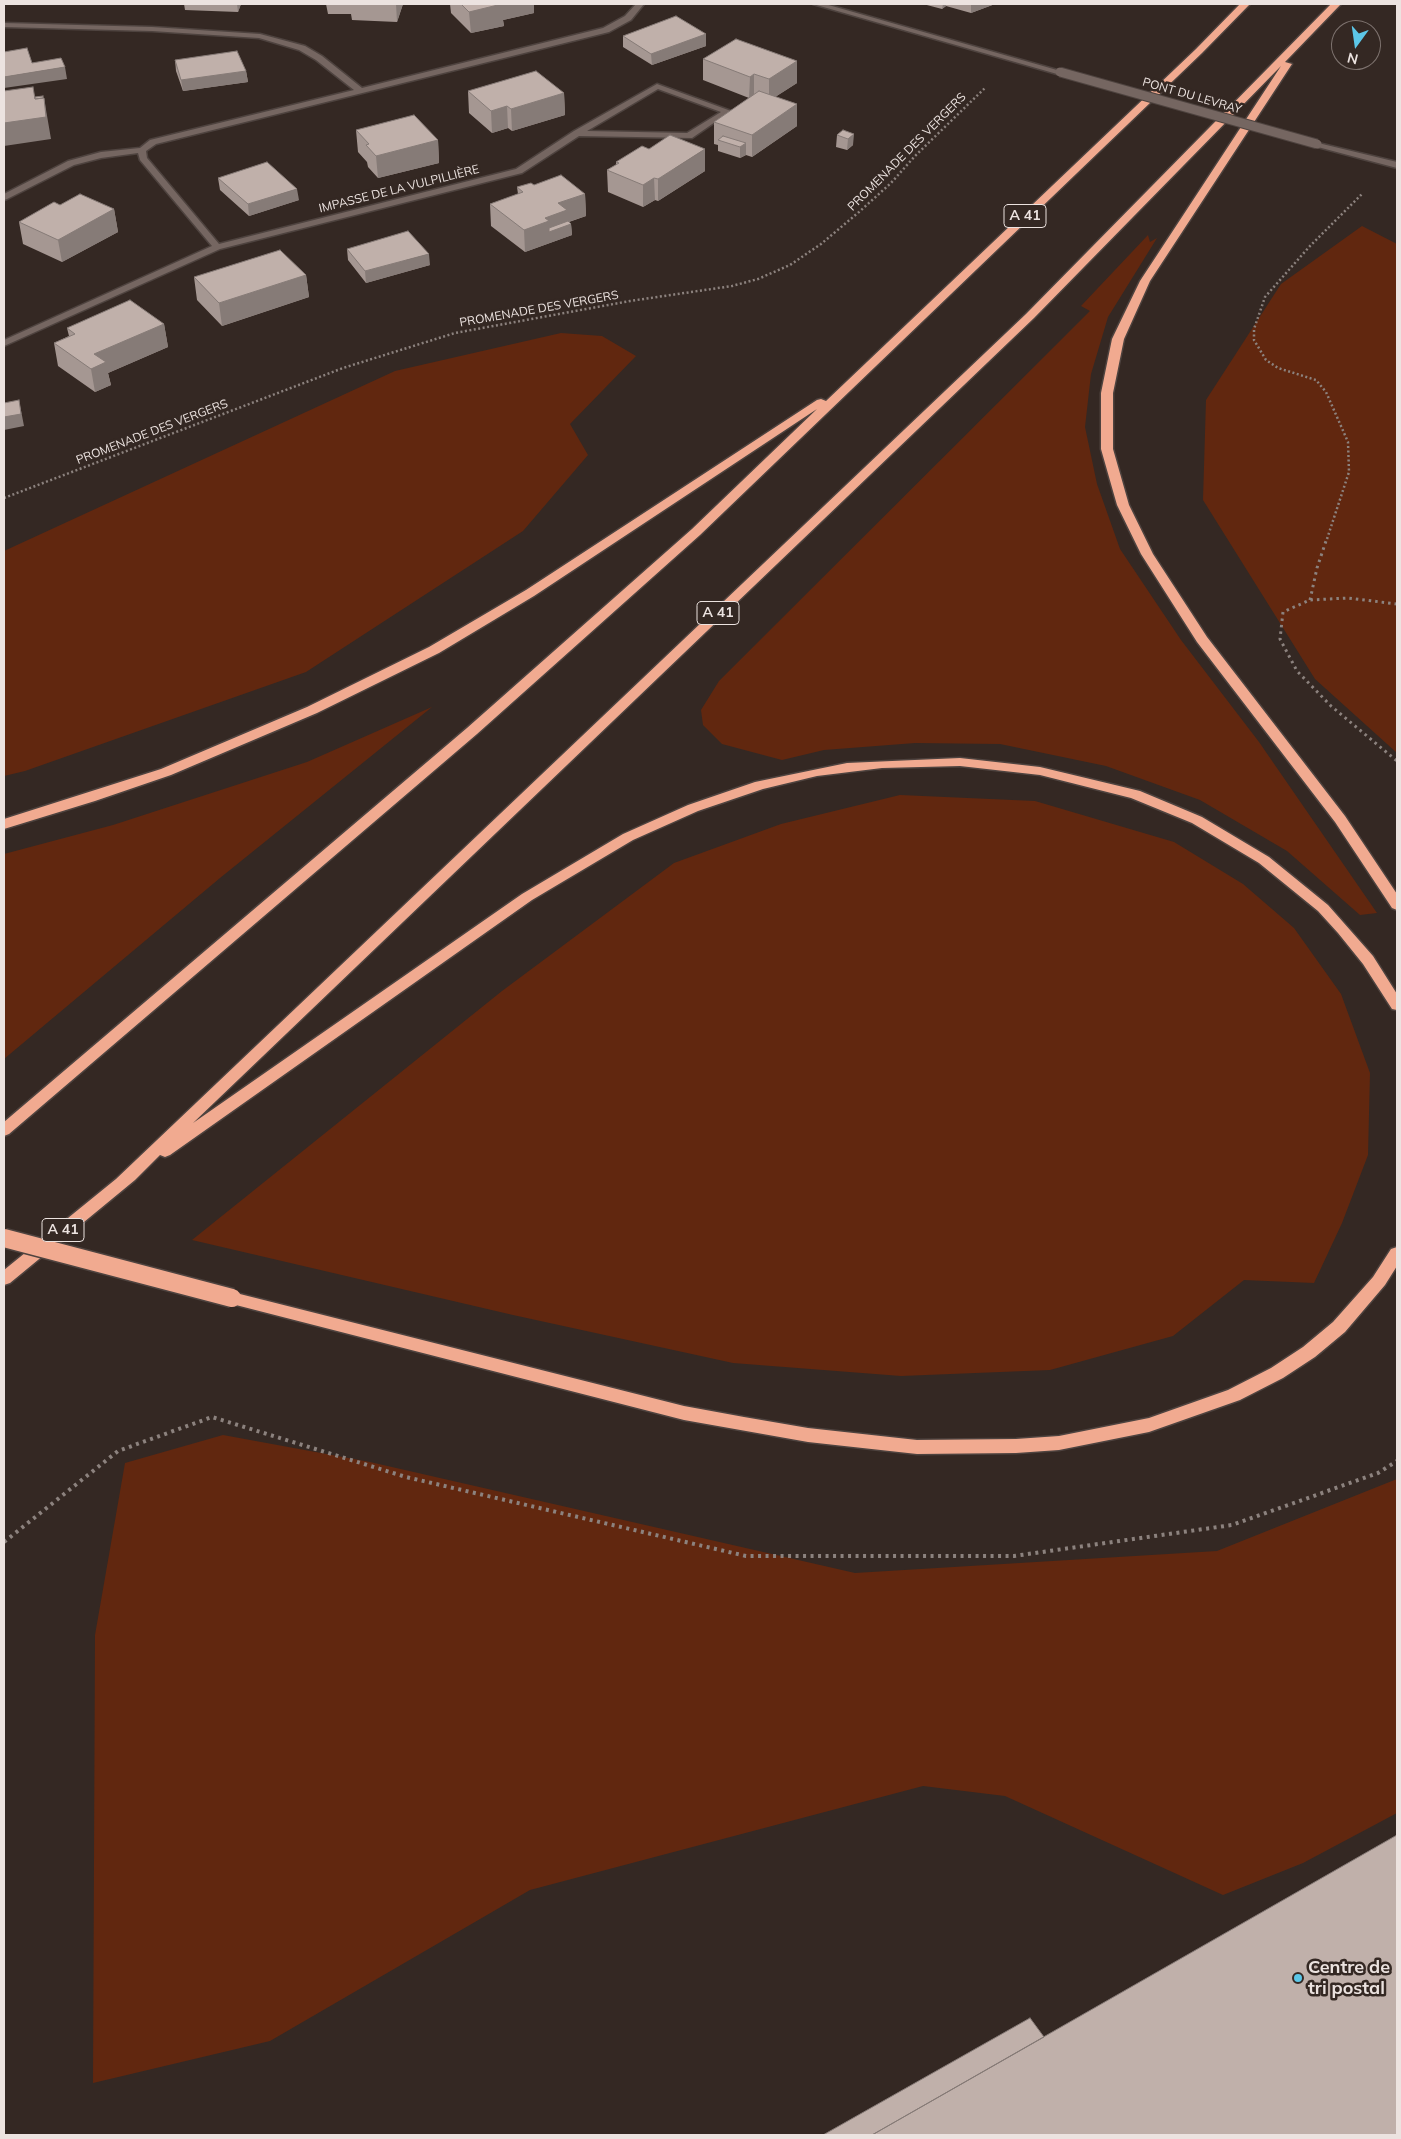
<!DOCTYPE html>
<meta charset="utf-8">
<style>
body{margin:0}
#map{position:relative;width:1401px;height:2139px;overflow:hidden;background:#342823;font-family:Mulish,sans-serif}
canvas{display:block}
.frame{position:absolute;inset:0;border:5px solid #ece3e0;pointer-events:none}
.north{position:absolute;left:1331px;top:20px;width:50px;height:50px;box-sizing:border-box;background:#342823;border:1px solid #7e736f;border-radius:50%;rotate:194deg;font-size:14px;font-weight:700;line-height:20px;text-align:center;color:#ece3e0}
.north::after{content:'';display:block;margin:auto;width:18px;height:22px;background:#5cc7e8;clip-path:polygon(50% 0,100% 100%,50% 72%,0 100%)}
</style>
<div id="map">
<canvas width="1401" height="2139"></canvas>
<div class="frame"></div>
<div class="north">N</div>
</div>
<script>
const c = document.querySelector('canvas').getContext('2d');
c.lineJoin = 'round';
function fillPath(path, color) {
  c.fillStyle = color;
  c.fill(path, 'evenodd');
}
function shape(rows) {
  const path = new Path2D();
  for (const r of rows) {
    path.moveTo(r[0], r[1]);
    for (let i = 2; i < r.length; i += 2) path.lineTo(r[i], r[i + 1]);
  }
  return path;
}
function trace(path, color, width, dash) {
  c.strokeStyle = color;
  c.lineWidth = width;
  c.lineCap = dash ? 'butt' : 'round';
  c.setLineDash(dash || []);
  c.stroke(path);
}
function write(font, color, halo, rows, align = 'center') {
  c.font = font + ' Mulish,sans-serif';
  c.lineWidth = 5;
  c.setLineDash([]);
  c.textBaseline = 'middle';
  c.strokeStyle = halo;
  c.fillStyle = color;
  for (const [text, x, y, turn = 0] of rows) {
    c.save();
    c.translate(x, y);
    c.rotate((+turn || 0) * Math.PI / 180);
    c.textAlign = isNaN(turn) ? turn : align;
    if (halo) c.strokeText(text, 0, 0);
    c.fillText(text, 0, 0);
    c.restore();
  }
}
fillPath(shape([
 [1362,226,1397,244,1397,753,1315,679,1203,500,1206,400,1281,284],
 [1148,235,1150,242,1157,238,1108,317,1091,374,1085,427,1097,484,1120,549,1181,640,1259,742,1377,913,1360,915,1287,851,1200,800,1106,766,1000,744,915,743,824,750,782,760,722,744,703,725,701,710,719,681,1090,311,1081,306],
 [561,333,602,336,636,356,570,424,588,455,523,531,306,672,25,771,4,776,4,551,395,371],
 [432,707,220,878,4,1059,4,854,113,825,307,762],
 [900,795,1035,801,1174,842,1243,884,1294,928,1341,994,1370,1073,1368,1155,1342,1223,1314,1283,1244,1280,1173,1336,1050,1370,901,1376,733,1363,513,1315,192,1240,502,991,674,863,781,824],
 [223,1435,370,1462,855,1573,1217,1551,1397,1479,1397,1813,1303,1863,1223,1895,1005,1796,923,1786,530,1890,270,2041,93,2083,95,1635,125,1463]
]), '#61270f');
const minor = shape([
 [636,4,644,4,631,20,609,32,156,144,146,151,147,158,219,244,516,169,574,131,657,84,731,111,692,138,579,136,522,173,220,249,4,346,4,340,212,246,140,160,138,153,101,158,74,165,7,199,4,200,4,194,68,161,101,152,140,148,150,140,354,90,316,60,299,50,259,38,152,31,4,27,4,23,152,27,260,34,305,46,322,56,362,88,603,28,625,16,636,4],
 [658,89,721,112,687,133,587,131,658,89],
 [813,4,825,4,1064,72,1057,74,813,4],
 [1314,142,1397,162,1397,168,1314,146,1314,142]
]);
const motorway = shape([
 [1240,4,1250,4,1202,53,700,535,477,734,9,1134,4,1136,4,1122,467,728,692,529,817,409,534,596,439,653,317,713,171,775,95,801,4,829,4,819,161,769,307,707,429,647,526,590,817,400,821,399,826,401,1196,49,1240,4],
 [1331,4,1341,4,1285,62,1292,64,1150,281,1124,339,1113,393,1113,449,1129,505,1153,554,1207,637,1345,816,1397,894,1397,910,1392,908,1335,822,1197,642,1141,554,1117,505,1101,449,1101,393,1112,339,1140,281,1281,66,1034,318,193,1123,522,894,623,834,688,805,755,782,847,763,960,758,1040,767,1140,791,1202,817,1269,857,1328,905,1373,956,1397,994,1397,1010,1392,1009,1363,964,1338,933,1318,911,1259,863,1192,823,1131,798,1040,775,960,766,882,768,817,776,763,789,698,811,633,840,532,900,170,1155,165,1157,160,1155,135,1180,10,1283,4,1285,4,1270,116,1179,1026,314,1331,4],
 [1397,1247,1397,1266,1385,1285,1345,1332,1315,1357,1283,1378,1240,1400,1149,1432,1059,1450,1016,1453,917,1454,808,1442,684,1420,232,1304,226,1303,224,1298,226,1293,232,1292,684,1406,744,1417,808,1428,917,1440,1016,1439,1059,1436,1149,1418,1228,1390,1271,1368,1303,1347,1333,1322,1373,1277,1391,1249,1397,1247]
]);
trace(minor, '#4e433f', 3);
trace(motorway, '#4e433f', 3);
trace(shape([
 [4,498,343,368,455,333,630,301,732,286,758,279,790,265,821,244,859,212,891,183,915,156,986,87],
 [1327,539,1349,472,1348,442,1326,392,1316,380,1278,368,1266,360,1254,340,1254,329,1265,297,1310,246,1363,193]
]), '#8c827e', 2.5, [2, 2.5]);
trace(shape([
 [1310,600,1317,568,1327,538],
 [1397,604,1348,598,1310,600,1283,612,1280,639,1297,671,1331,706,1397,761]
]), '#8c827e', 3, [2.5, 4]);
trace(shape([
 [4,1542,118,1451,212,1417,406,1477,746,1556,1014,1556,1232,1525,1378,1473,1397,1461]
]), '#8c827e', 4, [3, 4.5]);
fillPath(minor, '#756661');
fillPath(motorway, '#f1aa90');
const minorBridge = shape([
 [1060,72,1317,144]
]);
const motorwayBridge = shape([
 [4,1238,232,1298]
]);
trace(minorBridge, '#4e433f', 11, []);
trace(motorwayBridge, '#4e433f', 21, []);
trace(minorBridge, '#756661', 9);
trace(motorwayBridge, '#f1aa90', 18);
fillPath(shape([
 [184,4,241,4,238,12,185,10],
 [326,4,403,4,397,22,352,20,351,14,328,14],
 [450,4,534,4,534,13,503,20,504,26,471,33,451,13],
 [923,4,995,4,971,13,946,6,942,9],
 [706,34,706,46,652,65,623,47,623,36],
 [703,59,797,61,797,83,775,97,797,104,797,126,752,157,746,155,740,158,718,151,718,145,714,144,714,122,749,98,703,80],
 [175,60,246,71,248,82,183,91,176,71],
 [468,91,564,93,565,115,512,131,508,128,492,133,469,113],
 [356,130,438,140,439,163,378,178,368,167,367,162,358,152],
 [843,130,853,145,847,150,836,147,837,135],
 [616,162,705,171,658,201,655,200,643,207,608,192,607,170,616,165],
 [218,178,299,200,249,216,220,190],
 [534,185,585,194,586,216,569,222,571,224,572,235,525,252,491,226,490,204,518,194,517,187],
 [60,205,114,209,118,232,62,262,23,244,19,222],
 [347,249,430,265,366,283,348,260],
 [306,275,309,297,222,326,197,300,194,277],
 [164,324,168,347,108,373,111,385,95,392,58,366,54,343,69,336,67,328]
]), '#a59792');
fillPath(shape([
 [237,4,241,4,238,12],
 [396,4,403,4,397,22],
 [497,4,534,4,534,13,503,20,504,26,471,33,469,12],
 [943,4,946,4,946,6,942,9],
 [971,4,995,4,971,13],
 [706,34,706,46,652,65,651,54],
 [797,61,797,83,769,101,769,79],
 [65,67,67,79,4,88,4,77],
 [246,71,248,82,183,91,181,80],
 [754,74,754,96,749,99,750,77],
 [564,93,565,115,512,131,511,109],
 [44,98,51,139,4,146,4,123],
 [797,104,797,126,752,157,752,135],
 [507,106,508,128,492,133,491,111],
 [854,134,853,145,847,150,848,139],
 [438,140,439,163,378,178,376,156],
 [746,143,746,155,740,158,740,147],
 [705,149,705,171,658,201,658,179],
 [654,178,655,200,643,207,643,185],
 [297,189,299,200,249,216,248,204],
 [585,194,586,216,568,222,571,224,572,235,525,252,524,230,545,218,558,203],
 [114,209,118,232,62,262,58,240],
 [429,254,430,265,366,283,365,271],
 [306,275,309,297,222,326,219,303],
 [164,324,168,347,108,373,111,385,95,392,91,369,94,354],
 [19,400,24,426,4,430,4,417]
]), '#867b77');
const building = shape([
 [461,4,502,4,469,12,461,4],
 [676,16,706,34,651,54,623,36,676,16],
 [736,39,797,61,769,79,754,74,750,77,703,59,736,39],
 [27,48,32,63,61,58,65,67,4,77,4,52,27,48],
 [237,51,246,71,181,80,175,60,237,51],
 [536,71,564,93,511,109,507,106,491,111,468,91,536,71],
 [33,87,35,99,44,98,46,117,4,123,4,91,33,87],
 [759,91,797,104,752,135,714,122,759,91],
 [43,96,43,98,35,99,35,97,43,96],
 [414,115,438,140,376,156,366,145,369,144,356,130,414,115],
 [843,130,854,134,848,139,837,135,843,130],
 [670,135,705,149,658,179,654,178,643,185,607,170,619,163,616,162,642,146,649,149,670,135],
 [723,136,746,143,740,147,718,140,723,136],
 [267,162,297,189,248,204,218,178,267,162],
 [561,175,585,194,558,203,567,210,545,218,549,221,524,230,490,204,523,192,517,187,531,183,534,185,561,175],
 [80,194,114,209,58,240,19,222,54,202,60,205,80,194],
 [568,221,571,224,549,232,549,228,568,221],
 [408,231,429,254,365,271,347,249,408,231],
 [280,250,306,275,219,303,194,277,280,250],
 [130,300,164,324,94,354,106,362,91,369,54,343,75,334,67,328,130,300],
 [19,400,21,414,4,417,4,403,19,400],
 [1397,1835,1397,2135,872,2135,1397,1835],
 [1030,2018,1044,2037,872,2135,823,2135,1030,2018]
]);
fillPath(building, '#c0b0aa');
trace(building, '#867b77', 1);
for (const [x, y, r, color] of [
 [1298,1978,5,"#5cc7e8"]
]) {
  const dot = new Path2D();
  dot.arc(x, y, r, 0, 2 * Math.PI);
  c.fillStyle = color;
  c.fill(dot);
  trace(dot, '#342823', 2);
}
write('12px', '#ece3e0', '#342823', [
 ["PONT DU LEVRAY",1192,96,16],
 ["PROMENADE DES VERGERS",907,152,-45],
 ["IMPASSE DE LA VULPILLIÈRE",399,189,-14],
 ["PROMENADE DES VERGERS",539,309,-10],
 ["PROMENADE DES VERGERS",152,432,-21]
]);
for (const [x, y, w] of [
 [1025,216,42],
 [718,613,42],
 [63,1230,42]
]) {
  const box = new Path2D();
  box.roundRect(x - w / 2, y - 11.5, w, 23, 4);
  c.fillStyle = '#342823';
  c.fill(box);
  trace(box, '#ece3e0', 1);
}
write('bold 14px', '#ece3e0', null, [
 ["A 41",1025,216],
 ["A 41",718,613],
 ["A 41",63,1230]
]);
write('bold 18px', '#ece3e0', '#342823', [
 ["Centre de",1308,1968],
 ["tri postal",1308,1989]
], 'left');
</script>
